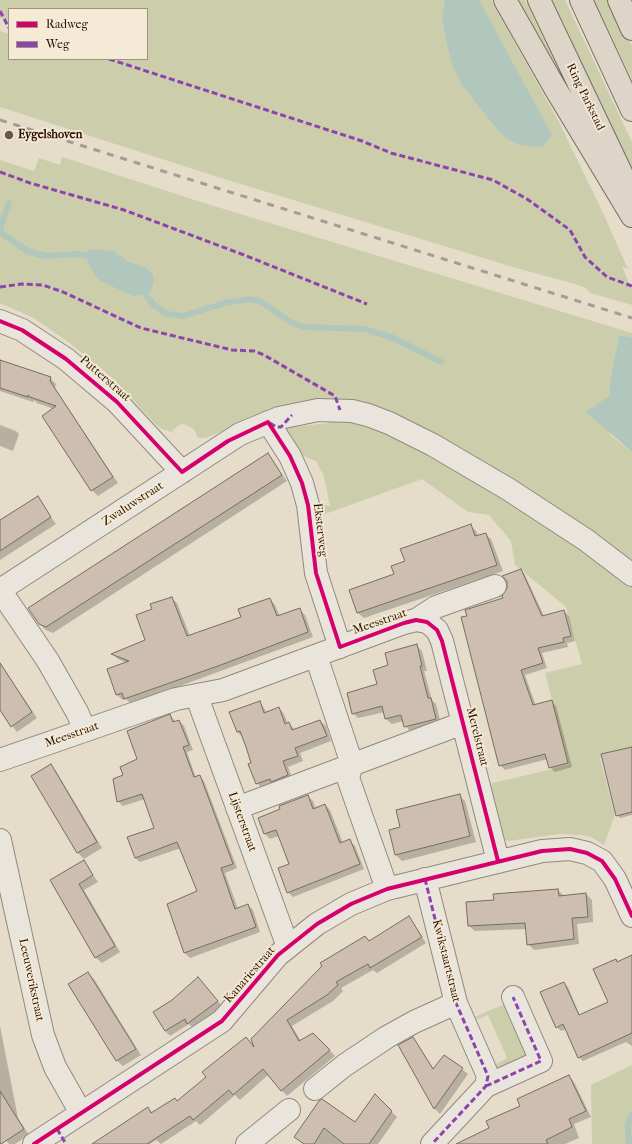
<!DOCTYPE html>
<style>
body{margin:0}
#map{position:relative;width:632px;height:1144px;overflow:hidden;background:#e5dcc9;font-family:"IM FELL French Canon",serif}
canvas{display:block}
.legend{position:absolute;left:8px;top:8px;width:140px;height:52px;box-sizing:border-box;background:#f5ead5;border:1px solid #a39280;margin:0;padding:5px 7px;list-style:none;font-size:12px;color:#290f00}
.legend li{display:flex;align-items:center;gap:8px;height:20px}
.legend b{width:20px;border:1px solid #a39280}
</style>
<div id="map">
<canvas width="632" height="1144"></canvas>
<ul class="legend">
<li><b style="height:5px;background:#d6006c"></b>Radweg</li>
<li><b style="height:5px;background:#8e44ad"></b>Weg</li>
</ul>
</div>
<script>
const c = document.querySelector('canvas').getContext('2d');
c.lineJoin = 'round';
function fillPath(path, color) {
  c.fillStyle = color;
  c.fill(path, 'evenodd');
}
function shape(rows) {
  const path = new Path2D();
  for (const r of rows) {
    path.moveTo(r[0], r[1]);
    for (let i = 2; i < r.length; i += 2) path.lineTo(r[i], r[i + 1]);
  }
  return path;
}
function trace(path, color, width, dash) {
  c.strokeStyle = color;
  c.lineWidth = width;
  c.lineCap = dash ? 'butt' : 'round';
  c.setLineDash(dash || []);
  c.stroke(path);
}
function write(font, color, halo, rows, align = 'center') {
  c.font = font + ' "IM FELL French Canon",serif';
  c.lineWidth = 3.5;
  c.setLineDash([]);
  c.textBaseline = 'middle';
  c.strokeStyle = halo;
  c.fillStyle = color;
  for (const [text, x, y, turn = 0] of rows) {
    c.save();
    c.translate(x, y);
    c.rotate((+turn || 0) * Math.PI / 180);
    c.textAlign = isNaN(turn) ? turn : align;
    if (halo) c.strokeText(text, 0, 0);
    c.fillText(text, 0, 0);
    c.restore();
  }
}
fillPath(shape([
 [0,0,491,0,559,122,603,213,628,269,622,267,632,290,632,305,590,293,586,288,575,284,516,268,218,177,0,107,0,31,9,34,9,59,147,59,147,9,9,9,9,21,0,18],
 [511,0,525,0,560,72,556,78],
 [550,0,565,0,632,142,632,173],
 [594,0,612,0,632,46,632,80],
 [62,157,204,203,632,333,632,337,619,335,610,381,609,396,610,435,632,452,632,750,600,758,615,815,604,845,591,837,581,835,559,834,508,841,503,838,489,784,569,765,545,673,582,664,566,607,515,565,511,541,489,515,468,512,422,479,314,518,315,500,330,507,324,476,316,461,296,453,282,428,329,423,329,406,278,409,253,416,216,434,205,438,198,438,194,429,184,424,179,425,171,432,162,429,154,423,115,380,71,344,34,318,0,303,0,160,34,171,39,158,60,165],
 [510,1002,534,1056,496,1074,494,1065,507,1058,488,1015,474,1021,472,1018],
 [632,1065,632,1144,592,1144,591,1085]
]), '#ccceab');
fillPath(shape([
 [445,0,479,0,552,135,543,146,534,147,525,146,517,144,506,138,497,129,462,85,453,67,447,44,442,19],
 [90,249,113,251,129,262,146,268,152,273,154,280,151,290,148,293,134,296,102,282,96,277,88,263,87,258,88,250],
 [619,335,632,337,632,452,586,412,609,396,610,381]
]), '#b1c6bc');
fillPath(shape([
 [0,361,50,378,56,384,55,388,118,483,98,496,92,490,43,416,54,409,37,403,34,400,33,402,0,391],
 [0,425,16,431,19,434,13,451,0,446],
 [267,454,287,481,53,633,46,630,39,623],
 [37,498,56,524,0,560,0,522],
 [470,525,476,531,478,536,485,534,491,539,503,571,364,618,358,613,350,590,395,575,406,562],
 [521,570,525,575,544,616,564,611,569,616,575,641,567,643,568,647,542,653,547,668,525,675,536,706,551,701,556,706,572,767,555,772,550,767,548,759,505,770,500,765,468,616,504,599],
 [171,598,177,603,190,636,242,618,270,599,275,605,280,616,299,609,305,615,313,637,131,704,126,699,123,700,117,695,127,663,118,659,113,654,146,641,154,609],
 [417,646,422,651,427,671,424,671,432,700,436,704,441,724,410,732,403,721,392,724,386,719,385,712,358,718,353,713,378,685,389,666],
 [0,663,37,718,17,732,0,708],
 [260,702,267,713,279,708,284,714,288,724,289,723,295,730,320,721,326,726,331,741,300,753,303,761,288,767,293,781,262,789,257,783,253,763,243,737,237,732],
 [170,716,176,722,179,721,184,726,193,750,187,752,196,778,199,776,204,781,237,868,225,873,238,909,248,905,253,910,260,932,190,958,185,953,168,904,199,891,181,848,140,862,135,858,155,829,145,799,123,806,118,801,125,776],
 [632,749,632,815,620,818,617,815],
 [51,765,56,771,102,848,84,859,78,853,32,776],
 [308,796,313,801,316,809,325,805,330,810,343,843,350,841,355,846,364,869,293,897,288,892,290,864,279,836,270,839,265,834,259,818,282,810],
 [460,796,465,801,476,842,402,861,396,855,401,827],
 [84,861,98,882,84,890,120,952,102,963,96,958,51,880],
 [558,890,564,896,586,894,592,900,593,922,577,924,579,944,534,950,528,944,527,929,475,931,469,926],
 [409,918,426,943,377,973,373,970,341,988,343,991,333,1001,292,1026,301,1041,313,1034,335,1056,287,1096,268,1075,240,1100,235,1095,200,1125,196,1121,161,1144,156,1140,150,1144,93,1144,148,1109,153,1113,177,1102,208,1078,246,1038,255,1049,365,937,370,941],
 [632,959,632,1046,626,1042,583,1061,579,1057,566,1029,561,1031,557,1027,563,983,568,987,580,1016,609,1003,615,960,618,963],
 [88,973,94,979,141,1055,123,1066,117,1061,70,985],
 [198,978,222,1006,193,1028,189,1024,170,1036,165,1031,173,1001],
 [0,1026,18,1118,29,1135,15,1144,9,1144,0,1133],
 [413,1038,434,1069,444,1056,468,1074,440,1114,435,1109,399,1046],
 [569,1076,574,1082,591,1117,574,1124,579,1138,565,1144,458,1144,491,1129],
 [375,1096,397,1117,378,1144,303,1144,295,1137,319,1102,356,1124]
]), '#0003');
trace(shape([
 [0,229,9,203],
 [0,232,27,251,45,256,80,254,93,257],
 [140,288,154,305,167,314,183,316,225,303,250,299,260,301,292,323,304,327,364,329,391,337,441,362],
 [629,1144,628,1125,632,1114]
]), '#b1c6bc', 6);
const building = shape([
 [0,360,51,377,50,381,113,477,91,491,42,416,56,406,30,397,28,395,28,397,0,388,0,360],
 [268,453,282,475,46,627,39,624,28,608,268,453],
 [38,496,51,517,0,551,0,520,38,496],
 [471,524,475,536,486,533,497,565,357,613,349,590,394,574,391,566,405,561,400,549,471,524],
 [521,569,542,616,564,610,571,636,563,638,564,642,538,648,543,663,521,670,533,705,552,700,568,763,549,768,545,754,499,766,461,617,467,616,465,610,503,598,502,596,507,588,507,581,502,576,521,569],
 [172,597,187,636,241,617,238,609,270,598,277,616,300,608,308,632,218,666,124,699,122,693,116,695,107,669,129,661,111,654,145,640,136,615,152,609,150,604,172,597],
 [417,644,422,666,420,666,428,698,431,698,436,719,404,727,401,715,385,719,382,706,352,714,347,693,377,684,373,670,388,665,385,653,417,644],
 [0,663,32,712,11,727,0,710,0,663],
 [260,701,264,713,279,707,285,724,289,722,292,730,320,720,327,736,295,748,298,756,283,761,288,775,271,782,270,779,256,784,248,764,251,763,246,747,240,731,237,732,229,712,260,701],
 [170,714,173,722,179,720,189,745,183,747,194,777,200,775,233,864,221,868,235,909,248,904,256,927,184,953,167,904,197,891,177,842,135,858,127,837,154,828,142,794,117,802,113,779,123,775,120,767,137,759,127,731,170,714],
 [632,747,632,812,616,816,601,754,632,747],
 [51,764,97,842,77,853,31,776,51,764],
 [460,794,470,836,395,855,389,830,400,827,396,810,460,794],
 [308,795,313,809,325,804,340,843,350,839,360,864,287,893,278,868,289,864,276,830,264,834,258,818,280,809,279,806,308,795],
 [84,860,93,875,79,884,115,946,95,958,50,880,84,860],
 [558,889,559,896,586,893,588,917,572,918,574,939,527,945,525,923,468,926,466,902,494,900,493,894,558,889],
 [409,916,422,937,370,968,368,964,336,982,338,985,327,995,287,1020,299,1041,313,1033,330,1050,281,1091,263,1069,233,1095,229,1090,193,1120,190,1116,147,1144,92,1144,148,1107,151,1113,175,1098,177,1101,206,1077,202,1072,246,1037,254,1047,251,1039,322,966,320,963,365,936,369,941,409,916],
 [632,955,632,1033,578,1058,563,1024,556,1028,540,992,564,982,579,1015,608,1002,593,969,616,959,617,962,632,955],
 [88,972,136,1049,116,1061,68,984,88,972],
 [198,977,218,1001,187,1024,185,1019,165,1031,153,1012,172,1000,198,977],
 [413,1037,433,1069,444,1055,463,1068,434,1109,398,1045,413,1037],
 [569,1075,586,1111,569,1119,572,1127,546,1140,548,1144,456,1144,489,1128,486,1121,520,1106,517,1099,569,1075],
 [0,1091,24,1129,1,1144,0,1144,0,1091],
 [375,1094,392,1111,369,1144,344,1144,324,1128,314,1144,304,1144,294,1137,319,1101,322,1099,355,1122,375,1094]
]);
fillPath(building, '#cebeaf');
trace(building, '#766d62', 1);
const minor = shape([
 [0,321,22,330,66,359,117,402,182,472],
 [268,422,290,456,302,483,308,505,316,573,340,647],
 [0,590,240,434,279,418,318,410,352,411,368,415,389,423,433,445,508,489,586,540,632,575],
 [0,590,48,661,77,712,85,730],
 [416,620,436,607,495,586],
 [316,656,352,764,348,778,387,889],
 [197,697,288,947],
 [0,760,176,699,223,690,404,623,416,620,427,622,437,630,442,641,498,861],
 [237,808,463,723],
 [0,840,43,1035,55,1067,81,1113],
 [425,879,456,1003,488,1076,486,1086,432,1144],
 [486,1086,541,1061,513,997],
 [315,1089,345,1065,387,1037,414,1022,456,1003],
 [34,1144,222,1021,278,955,317,924,351,904,387,889,542,851,570,849,587,853,602,861,615,879,632,916],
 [247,1144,289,1110]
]);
const highway = shape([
 [505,0,555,88,632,216],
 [539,0,627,185],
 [581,0,632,110],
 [619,0,632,29]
]);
trace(minor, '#91897d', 24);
trace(highway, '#766d62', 24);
trace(minor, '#eae5dc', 22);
trace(highway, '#ddd5c7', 22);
trace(shape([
 [0,120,632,318]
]), '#a49d94', 3, [7, 7]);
trace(shape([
 [0,11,9,28],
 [109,59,362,141,391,153,493,180,527,199,570,230,585,257,607,277,632,286],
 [0,172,30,183,124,210,244,255,367,304],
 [0,287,21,284,43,285,63,292,141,328,232,350,254,351,264,355,335,396,340,410],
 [270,423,276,427,281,427,292,415],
 [425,879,456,1003,488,1076,486,1086,432,1144],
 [486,1086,541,1061,513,997],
 [57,1129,66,1144]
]), '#8e44ad', 3, [6, 3]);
trace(shape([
 [0,321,22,330,66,359,117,402,182,472,228,441,268,422,290,456,302,483,308,505,316,573,340,647,404,623,416,620,427,622,437,630,442,641,498,861],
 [34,1144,222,1021,278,955,317,924,351,904,387,889,542,851,570,849,587,853,602,861,615,879,632,916]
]), '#d6006c', 4);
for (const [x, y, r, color] of [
 [9,135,5,"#6b5746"]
]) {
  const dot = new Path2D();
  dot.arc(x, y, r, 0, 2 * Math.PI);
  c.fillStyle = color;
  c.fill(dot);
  trace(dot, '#f5ead5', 1.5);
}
write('12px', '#290f00', '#f5ead5', [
 ["Ring Parkstad",585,97,64],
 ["Putterstraat",105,379,41],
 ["Zwaluwstraat",133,504,-33],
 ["Eksterweg",320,530,83],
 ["Meesstraat",380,622,-19],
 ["Meesstraat",72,735,-19],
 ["Merelstraat",477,737,76],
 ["Lijsterstraat",242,822,70],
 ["Kwikstaartstraat",446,961,76],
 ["Kanariestraat",250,975,-49],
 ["Leeuwerikstraat",31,980,78]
]);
write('bold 12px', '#290f00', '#f5ead5', [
 ["Eygelshoven",18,135]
], 'left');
</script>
